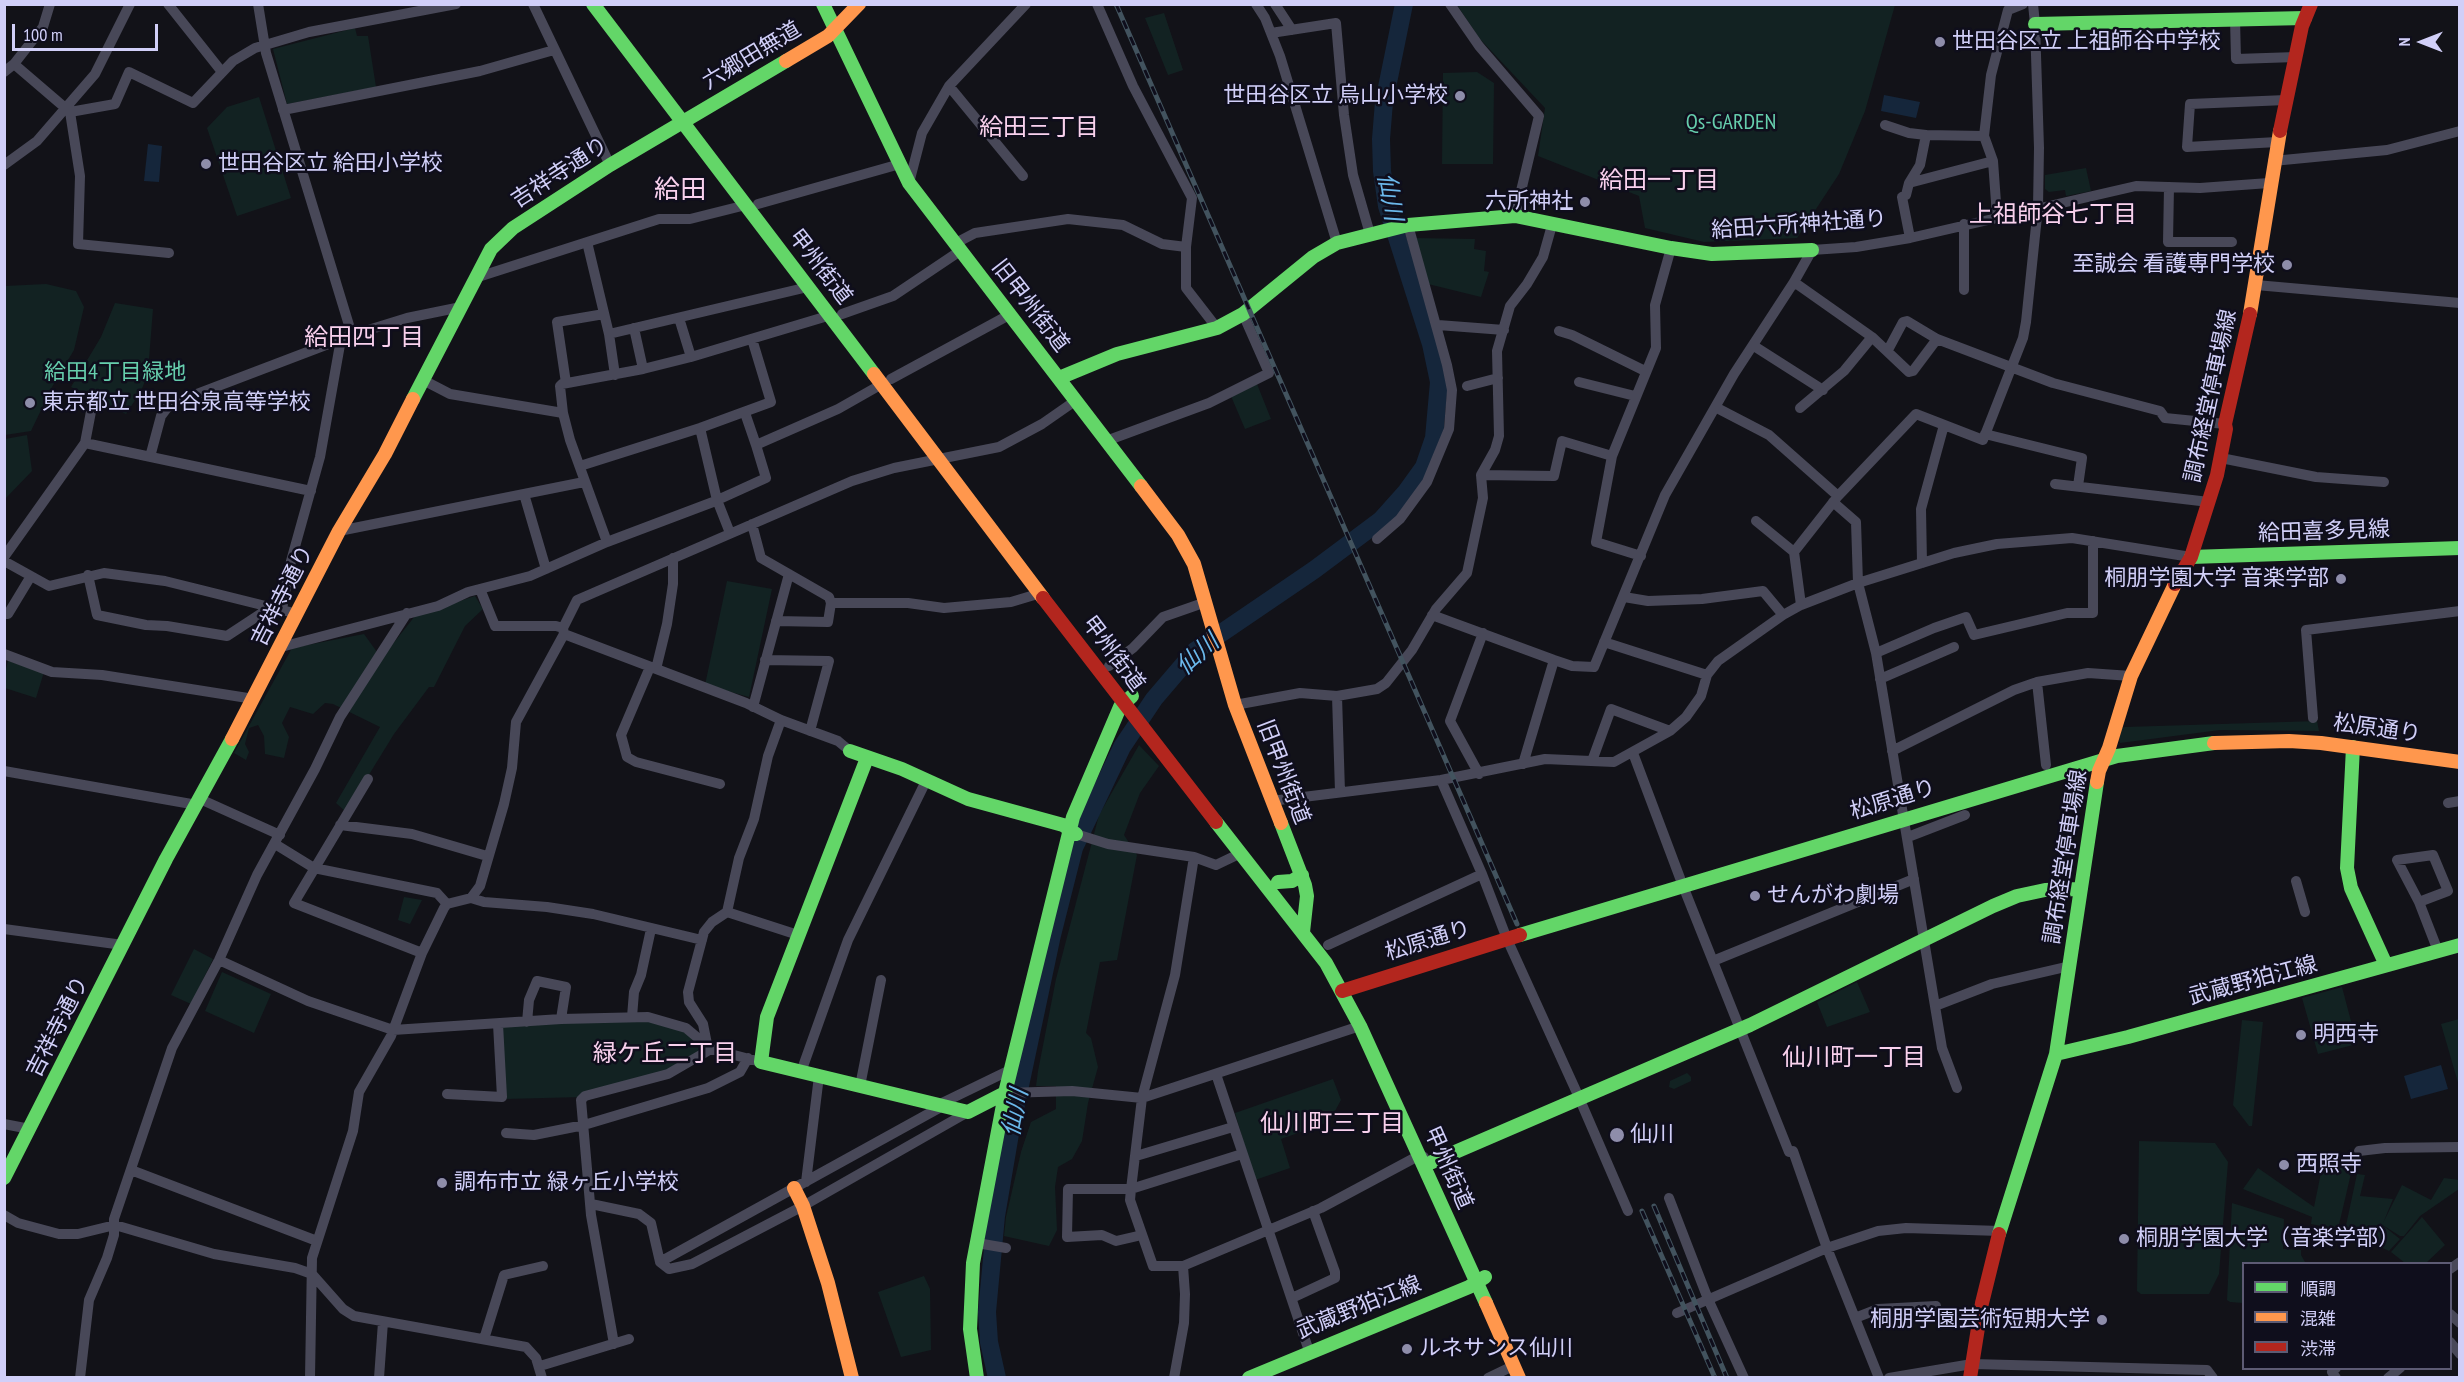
<!DOCTYPE html>
<meta charset="utf-8">
<style>
body{margin:0}
#map{position:relative;width:2464px;height:1382px;overflow:hidden;background:#121218;font-family:"PT Sans Narrow","Noto Sans JP",sans-serif}
canvas{display:block}
.frame{position:absolute;inset:0;border:6px solid #d1cff8;pointer-events:none}
.legend{position:absolute;left:2242px;top:1262px;width:210px;height:108px;box-sizing:border-box;background:#0f0e1c;border:2px solid #5d5b74;margin:0;padding:8px 10px;list-style:none;font-size:18px;color:#d1cff8}
.legend li{display:flex;align-items:center;gap:12px;height:30px}
.legend b{width:30px;border:2px solid #5d5b74}
.north{position:absolute;left:2392px;top:12px;width:60px;height:60px;-webkit-text-stroke:4px #0f0e1c;paint-order:stroke;rotate:270deg;font-size:16px;font-weight:700;line-height:24px;text-align:center;color:#d1cff8}
.north::after{content:'';display:block;margin:auto;width:21px;height:27px;background:#d1cff8;clip-path:polygon(50% 0,100% 100%,50% 72%,0 100%)}
.scale{position:absolute;left:12px;top:24px;width:146px;height:27px;box-sizing:border-box;border:3px solid #d1cff8;border-top:0;padding-left:8px;font-size:18px;line-height:21px;white-space:nowrap;color:#d1cff8;-webkit-text-stroke:4px #0f0e1c;paint-order:stroke}
</style>
<div id="map">
<canvas width="2464" height="1382"></canvas>
<div class="frame"></div>
<ul class="legend">
<li><b style="height:8px;background:#63d668"></b>順調</li>
<li><b style="height:8px;background:#ff974d"></b>混雑</li>
<li><b style="height:8px;background:#b3261e"></b>渋滞</li>
</ul>
<div class="north">N</div>
<div class="scale">100 m</div>
</div>
<script>
const c = document.querySelector('canvas').getContext('2d');
c.lineJoin = 'round';
function fillPath(path, color) {
  c.fillStyle = color;
  c.fill(path, 'evenodd');
}
function shape(rows) {
  const path = new Path2D();
  for (const r of rows) {
    path.moveTo(r[0], r[1]);
    for (let i = 2; i < r.length; i += 2) path.lineTo(r[i], r[i + 1]);
  }
  return path;
}
function trace(path, color, width, dash) {
  c.strokeStyle = color;
  c.lineWidth = width;
  c.lineCap = dash ? 'butt' : 'round';
  c.setLineDash(dash || []);
  c.stroke(path);
}
function write(font, color, halo, rows, align = 'center') {
  c.font = font + ' "PT Sans Narrow","Noto Sans JP",sans-serif';
  c.lineWidth = 5;
  c.setLineDash([]);
  c.textBaseline = 'middle';
  c.strokeStyle = halo;
  c.fillStyle = color;
  for (const [text, x, y, turn = 0] of rows) {
    c.save();
    c.translate(x, y);
    c.rotate((+turn || 0) * Math.PI / 180);
    c.textAlign = isNaN(turn) ? turn : align;
    if (halo) c.strokeText(text, 0, 0);
    c.fillText(text, 0, 0);
    c.restore();
  }
}
fillPath(shape([
 [1457,5,1895,5,1865,111,1839,174,1797,238,1704,242,1645,228,1639,196,1538,156,1545,108,1480,39],
 [1164,13,1183,70,1168,75,1145,18],
 [355,28,357,36,368,36,376,87,287,104,273,49],
 [1477,72,1494,83,1493,164,1442,164,1443,73],
 [259,97,291,198,237,216,207,128,227,107],
 [2086,168,2091,191,2066,196,2065,190,2049,192,2045,189,2045,175],
 [1412,238,1475,239,1474,249,1486,251,1484,271,1489,272,1481,297,1424,283],
 [46,284,76,291,84,307,74,350,52,387,31,431,5,435,5,286],
 [115,303,153,309,149,359,153,361,141,391,126,414,71,387,101,337],
 [1257,384,1271,419,1245,429,1231,396],
 [27,435,32,471,5,499,5,439],
 [727,581,772,589,749,697,705,685],
 [475,596,483,609,465,626,434,687,429,687,394,734,346,812,336,803,380,727,333,704,325,703,313,714,290,707,282,723,289,737,284,758,265,754,264,736,258,725,249,728,245,744,249,752,246,760,234,753,292,648,364,634,377,652,384,655,415,616],
 [8,661,44,672,36,698,5,688,5,673],
 [2317,721,2319,731,2220,730,2120,743,2119,739,2122,728,2125,727],
 [1139,745,1159,766,1140,793,1124,835,1137,855,1117,960,1100,962,1086,1033,1091,1038,1098,1067,1088,1103,1082,1141,1072,1159,1058,1167,1055,1187,1057,1230,1049,1246,1004,1236,1006,1217,1021,1152,1031,1122,1056,1109,1056,1086,1036,1086,1038,1071,1056,979,1099,815],
 [404,897,422,900,410,924,398,920],
 [194,949,213,959,191,1004,171,995],
 [222,972,271,994,254,1033,205,1011],
 [1857,982,1870,1012,1827,1027,1817,1002],
 [2342,987,2357,1044,2318,1054,2302,998],
 [657,1018,707,1044,677,1070,583,1097,504,1099,498,1024],
 [2459,1019,2460,1019,2459,1086,2441,1024],
 [2242,1020,2263,1022,2252,1126,2249,1126,2233,1105],
 [1687,1073,1691,1077,1691,1081,1674,1089,1669,1087,1670,1081],
 [1333,1079,1341,1100,1329,1122,1281,1139,1290,1168,1255,1180,1235,1113],
 [2139,1141,2215,1143,2228,1162,2219,1274,2209,1294,2141,1294,2137,1291],
 [2324,1158,2353,1165,2338,1229,2311,1224,2312,1217,2243,1189,2258,1168,2314,1207],
 [2357,1174,2365,1175,2360,1196,2393,1199,2383,1223,2402,1185,2431,1200,2444,1178,2459,1180,2459,1189,2420,1216,2404,1236,2400,1236,2381,1224,2400,1239,2389,1251,2345,1230],
 [2232,1203,2284,1219,2283,1249,2301,1250,2301,1255,2305,1262,2305,1264,2244,1264,2243,1303,2230,1302,2227,1300],
 [2422,1217,2445,1245,2426,1263,2405,1263,2391,1252],
 [924,1276,930,1289,931,1350,901,1357,878,1292]
]), '#122222');
fillPath(shape([
 [1884,95,1920,102,1916,118,1881,111],
 [148,144,162,146,159,182,144,181],
 [2441,1065,2448,1089,2411,1099,2404,1076]
]), '#15263b');
trace(shape([
 [997,1378,989,1342,987,1312,996,1216,1011,1128,1052,935,1074,848,1122,747,1154,699,1195,651,1314,570,1381,520,1406,492,1424,467,1434,438,1439,382,1431,344,1387,206,1382,171,1381,139,1384,102,1404,4]
]), '#15263b', 18);
trace(shape([
 [168,4,222,72],
 [258,4,266,53,352,335],
 [533,4,610,165],
 [1097,4,1133,86,1192,198,1186,247,1186,288,1217,328],
 [1256,4,1265,18,1280,56,1337,243],
 [1275,4,1292,30],
 [1450,4,1479,46,1539,116,1515,216],
 [2235,19,2236,59,2296,57],
 [1271,33,1336,23,1344,115,1353,175,1370,234],
 [14,64,70,112,80,176,78,244,169,253],
 [4,72,14,64,43,27,50,4],
 [949,86,1023,176],
 [283,110,480,71,554,50],
 [70,112,115,104,129,72,193,103,233,61,255,48,309,32,456,4],
 [1885,125,1909,133,1926,135,1984,136],
 [2277,142,2187,147,2190,104,2286,100],
 [2273,161,2387,150,2460,131],
 [4,165,37,141,95,74,130,4],
 [909,183,922,133,949,86,1026,4],
 [1909,183,1993,161],
 [2169,187,2168,242,2232,242],
 [758,204,900,164],
 [1997,216,1993,161,1984,136,1991,75,2008,10,2023,4],
 [1910,238,1902,197,1906,195,1909,183,1920,165,1926,135],
 [587,242,609,334,615,375],
 [954,244,975,233,1068,219,1123,225,1162,244,1186,247],
 [475,278,659,219,690,219,746,205],
 [1794,282,1872,337,1909,372,1913,371,1937,339],
 [2256,285,2460,303],
 [1964,290,1964,224],
 [842,314,893,296,960,251],
 [679,318,691,357],
 [1438,325,1504,330],
 [634,328,643,369],
 [1559,331,1572,335,1645,371],
 [609,334,808,287],
 [1754,346,1823,390],
 [1888,350,1903,322,1907,321,1937,339,2053,383,2160,411,2165,418,2225,424],
 [891,379,1009,315],
 [423,380,450,394,563,413,570,440,607,542],
 [1579,382,1635,396],
 [566,383,557,322,604,314],
 [1467,386,1498,378],
 [1717,408,1769,435,1838,496],
 [1800,408,1844,371,1872,337],
 [563,413,560,386,562,384,643,369,691,357,831,315],
 [745,413,756,445,838,409,882,384],
 [700,428,717,500,730,533],
 [1985,434,2082,458,2078,486],
 [1106,441,1209,403,1269,373,1243,314],
 [85,443,311,491],
 [150,457,161,416,167,408,176,402,352,335,407,318,461,307],
 [2221,458,2316,477,2384,482],
 [580,466,700,428,771,402,752,339],
 [1481,475,1554,476,1562,441,1612,456],
 [2055,484,2209,502],
 [524,494,546,569],
 [1833,502,1856,522,1858,583,1876,653,1942,1048,1957,1088],
 [1756,521,1794,552,1801,605],
 [752,524,761,558,829,597,831,603,828,622,776,621],
 [339,531,584,482],
 [1377,539,1400,519,1427,482,1449,429,1452,390,1447,365,1408,225],
 [1794,552,1838,496,1916,414,1983,440,2023,338,2026,322,2038,207,2039,148,2035,24,2033,4],
 [1641,556,1596,542,1612,456,1656,348,1655,305,1671,248],
 [4,557,85,443,93,401],
 [4,561,49,586,104,573,165,581,298,614],
 [1922,563,1921,509,1944,425],
 [88,575,97,615,146,625,167,626,227,636,262,613,265,606],
 [480,589,495,626,556,626,563,628],
 [1624,597,1648,601,1702,599,1763,591,1783,615],
 [831,603,908,603,944,608,1011,602,1041,593],
 [282,609,291,561,320,457,341,339],
 [4,614,8,614,31,576],
 [1432,615,1554,660,1572,666,1594,667,1665,495,1734,374,1794,282,1812,250,1856,247,1910,238,2136,186,2200,188,2269,183],
 [564,634,746,703,781,720,838,741,850,751],
 [1604,642,1707,675],
 [281,647,438,606,468,592,530,576,607,542,713,502,766,478,756,445],
 [1876,653,1934,628,1966,617,1974,635,2067,613,2093,613,2093,541],
 [4,654,52,672,102,675,254,699],
 [765,660,829,661,810,731],
 [1109,666,1133,648,1163,617,1206,602],
 [650,667,621,735,627,757,636,762,720,784],
 [656,669,667,624,673,584,673,558],
 [1880,679,1954,647],
 [2037,682,2046,765],
 [1337,696,1340,792],
 [1235,705,1300,693,1337,696,1377,689,1386,683,1412,650,1436,609,1467,573,1483,498,1481,475,1495,450,1499,436,1497,351,1510,306,1527,284,1543,257,1552,225],
 [753,707,789,574],
 [2313,718,2306,630,2460,611],
 [1892,751,2014,690,2037,682,2088,673,2131,676],
 [1633,753,1683,886,1789,1152],
 [1592,761,1611,709,1670,731],
 [1523,764,1554,660],
 [4,771,197,805],
 [1479,774,1450,721,1483,633],
 [368,779,294,903,422,953],
 [1441,780,1482,874,1507,939,1577,1093,1628,1211],
 [200,799,280,835],
 [1271,801,1441,780,1545,759,1614,762,1670,731,1686,717,1701,696,1707,675,1718,661,1783,615,1801,605,1858,583,1954,553,1997,544,2072,538,2191,557],
 [2448,803,2460,801],
 [340,825,412,834,487,856],
 [1076,834,1108,844,1194,857,1216,865,1241,853],
 [1908,837,1965,815],
 [275,844,314,868,437,893,447,904],
 [1194,857,1175,975,1142,1098,1131,1189,1130,1200,1153,1266,1183,1266,1321,1208,1420,1155,1424,1157],
 [2296,881,2305,912],
 [471,898,480,886,504,804,512,768,516,722,564,634,563,628,577,600,852,481,894,468,999,447,1042,424,1075,401],
 [2419,902,2448,891,2433,855,2397,860,2419,902,2438,951],
 [727,912,798,935],
 [4,929,123,945],
 [1328,945,1482,874],
 [219,960,308,1001,393,1030,561,1019,648,1017,686,1028,711,1049,761,1062],
 [1713,961,1914,879],
 [1935,1006,1992,984,2070,966],
 [632,1017,634,992,641,975,651,929],
 [527,1022,529,1000,537,981,566,987,561,1019],
 [707,1044,703,1024,689,1002,688,992,704,932,712,922,727,912,739,858,754,819,768,756,781,720],
 [801,1072,848,940,926,781],
 [1216,1074,1309,1351],
 [860,1086,881,980],
 [1005,1093,1072,1091,1142,1098,1360,1026],
 [447,1094,502,1097,498,1024],
 [4,1124,30,1129],
 [506,1133,534,1135,584,1125,708,1088,740,1072,748,1058],
 [1793,1151,1827,1248,1879,1378],
 [2359,1151,2385,1148,2460,1147],
 [1136,1156,1233,1127],
 [131,1170,317,1241],
 [806,1182,819,1076],
 [1669,1198,1708,1299,1744,1378],
 [591,1204,639,1214,651,1223,660,1262,669,1269,692,1264,803,1206,968,1112],
 [4,1215,18,1223,59,1234,78,1234,115,1225,214,1254,295,1268,312,1274,343,1309,354,1316,526,1347,536,1358,542,1378],
 [1142,1235,1116,1241,1102,1235,1067,1237,1068,1189,1131,1189,1242,1154],
 [977,1243,1006,1248],
 [660,1262,939,1108,940,1104,1010,1070],
 [2450,1269,2460,1262],
 [1292,1298,1335,1278,1335,1272,1313,1211],
 [1677,1313,1827,1248,1878,1231,1906,1228,2000,1231],
 [2450,1314,2460,1323],
 [1855,1318,1878,1309,1936,1306],
 [484,1339,504,1275,543,1266],
 [2450,1342,2460,1354],
 [614,1344,591,1215,581,1100,585,1096,668,1074,711,1049],
 [540,1366,629,1339],
 [2336,1368,2332,1372,2336,1378],
 [80,1378,89,1300,107,1258,114,1235,114,1219,172,1048,219,960,257,875,315,769,340,717,407,613],
 [310,1378,312,1258,353,1131,359,1092,391,1036,422,953,444,908,447,904,471,898,484,902,547,907,593,914,702,940],
 [379,1378,383,1322],
 [1174,1378,1184,1323,1185,1294,1183,1266],
 [1488,1378,1513,1366],
 [1889,1378,1972,1364,2207,1370,2213,1378],
 [2388,1378,2400,1368]
]), '#484858', 10);
trace(shape([
 [593,4,874,374],
 [823,4,909,183,1141,486],
 [2035,24,2305,18],
 [1059,378,1117,354,1217,328,1243,314,1313,257,1337,243,1408,225,1515,216,1671,248,1712,254,1812,250],
 [413,399,491,249,513,228,610,165,786,61],
 [2191,557,2460,548],
 [2353,747,2347,868,2351,888,2386,965],
 [850,751,902,769,968,799,1063,825,1076,834],
 [867,758,767,1017,761,1062,968,1112,1005,1093],
 [1216,822,1326,963,1360,1026,1486,1303],
 [1281,823,1305,885,1307,896,1303,932],
 [1278,882,1292,881,1302,875],
 [1520,935,2117,756,2214,743],
 [2056,1054,2128,1037,2460,945],
 [1432,1162,1750,1025,1993,906,2017,896,2045,890,2081,889],
 [4,1178,166,859,232,739],
 [1999,1234,2056,1054,2097,782],
 [977,1378,970,1329,973,1263,1006,1089,1073,817,1120,707,1132,696],
 [1249,1378,1469,1287,1485,1277]
]), '#63d668', 14);
trace(shape([
 [786,61,828,36,859,4],
 [2250,314,2280,131],
 [874,374,1043,598],
 [1141,486,1178,535,1194,564,1235,705,1281,823],
 [232,739,339,531,385,454,413,399],
 [2214,743,2289,741,2321,743,2460,762],
 [2097,782,2099,771,2109,748,2131,676,2175,584],
 [794,1188,803,1206,828,1283,852,1378],
 [1486,1303,1519,1378]
]), '#ff974d', 14);
trace(shape([
 [2280,131,2302,26,2311,4],
 [2175,584,2191,557,2217,475,2226,429,2225,424,2250,314],
 [1043,598,1216,822],
 [1342,991,1520,935],
 [1970,1378,1982,1303,1999,1234]
]), '#b3261e', 14);
const rail = shape([
 [1116,4,1517,924],
 [1654,1206,1727,1378],
 [1642,1211,1715,1378]
]);
trace(rail, '#42535e', 5);
trace(rail, '#0f0e1c', 3, [9]);
for (const [x, y, r, color] of [
 [1940,42,6,"#8e8daa"],
 [1460,96,6,"#8e8daa"],
 [206,164,6,"#8e8daa"],
 [1585,202,6,"#8e8daa"],
 [2287,265,6,"#8e8daa"],
 [30,403,6,"#8e8daa"],
 [2341,579,6,"#8e8daa"],
 [1755,896,6,"#8e8daa"],
 [2301,1035,6,"#8e8daa"],
 [1617,1135,8,"#8e8daa"],
 [2284,1165,6,"#8e8daa"],
 [442,1183,6,"#8e8daa"],
 [2124,1239,6,"#8e8daa"],
 [2102,1320,6,"#8e8daa"],
 [1407,1349,6,"#8e8daa"]
]) {
  const dot = new Path2D();
  dot.arc(x, y, r, 0, 2 * Math.PI);
  c.fillStyle = color;
  c.fill(dot);
  trace(dot, '#0f0e1c', 2);
}
write('22px', '#d1cff8', '#0f0e1c', [
 ["世田谷区立 上祖師谷中学校",1952,42],
 ["世田谷区立 烏山小学校",1448,96,"right"],
 ["世田谷区立 給田小学校",218,164],
 ["六所神社",1573,202,"right"],
 ["至誠会 看護専門学校",2275,265,"right"],
 ["東京都立 世田谷泉高等学校",42,403],
 ["桐朋学園大学 音楽学部",2329,579,"right"],
 ["せんがわ劇場",1767,896],
 ["明西寺",2313,1035],
 ["仙川",1630,1135],
 ["西照寺",2296,1165],
 ["調布市立 緑ヶ丘小学校",454,1183],
 ["桐朋学園大学（音楽学部）",2136,1239],
 ["桐朋学園芸術短期大学",2090,1320,"right"],
 ["ルネサンス仙川",1419,1349]
], 'left');
write('22px', '#d1cff8', '#0f0e1c', [
 ["六郷田無道",752,56,-31],
 ["吉祥寺通り",560,173,-33],
 ["給田六所神社通り",1799,225,-4],
 ["甲州街道",820,267,52],
 ["旧甲州街道",1030,306,52],
 ["調布経堂停車場線",2211,396,-78],
 ["給田喜多見線",2324,532,-2],
 ["吉祥寺通り",283,596,-63],
 ["甲州街道",1113,654,53],
 ["松原通り",2377,729,8],
 ["旧甲州街道",1283,772,69],
 ["松原通り",1893,800,-17],
 ["調布経堂停車場線",2066,857,-81],
 ["松原通り",1428,941,-17],
 ["武蔵野狛江線",2253,981,-15],
 ["吉祥寺通り",58,1027,-63],
 ["甲州街道",1448,1168,66],
 ["武蔵野狛江線",1359,1308,-22]
]);
write('22px', '#66cead', '#0f0e1c', [
 ["Qs-GARDEN",1731,123],
 ["給田4丁目緑地",115,373]
]);
write('24px', '#f9d1ed', '#0f0e1c', [
 ["給田三丁目",1039,128],
 ["給田一丁目",1659,181],
 ["上祖師谷七丁目",2053,215],
 ["給田四丁目",364,338],
 ["緑ケ丘二丁目",665,1054],
 ["仙川町一丁目",1854,1058],
 ["仙川町三丁目",1332,1124]
]);
write('italic 24px', '#6bb8eb', '#0f0e1c', [
 ["仙川",1389,197,80],
 ["仙川",1198,655,-42],
 ["仙川",1016,1113,-79]
]);
write('26px', '#f9d1ed', '#0f0e1c', [
 ["給田",680,191]
]);
</script>
